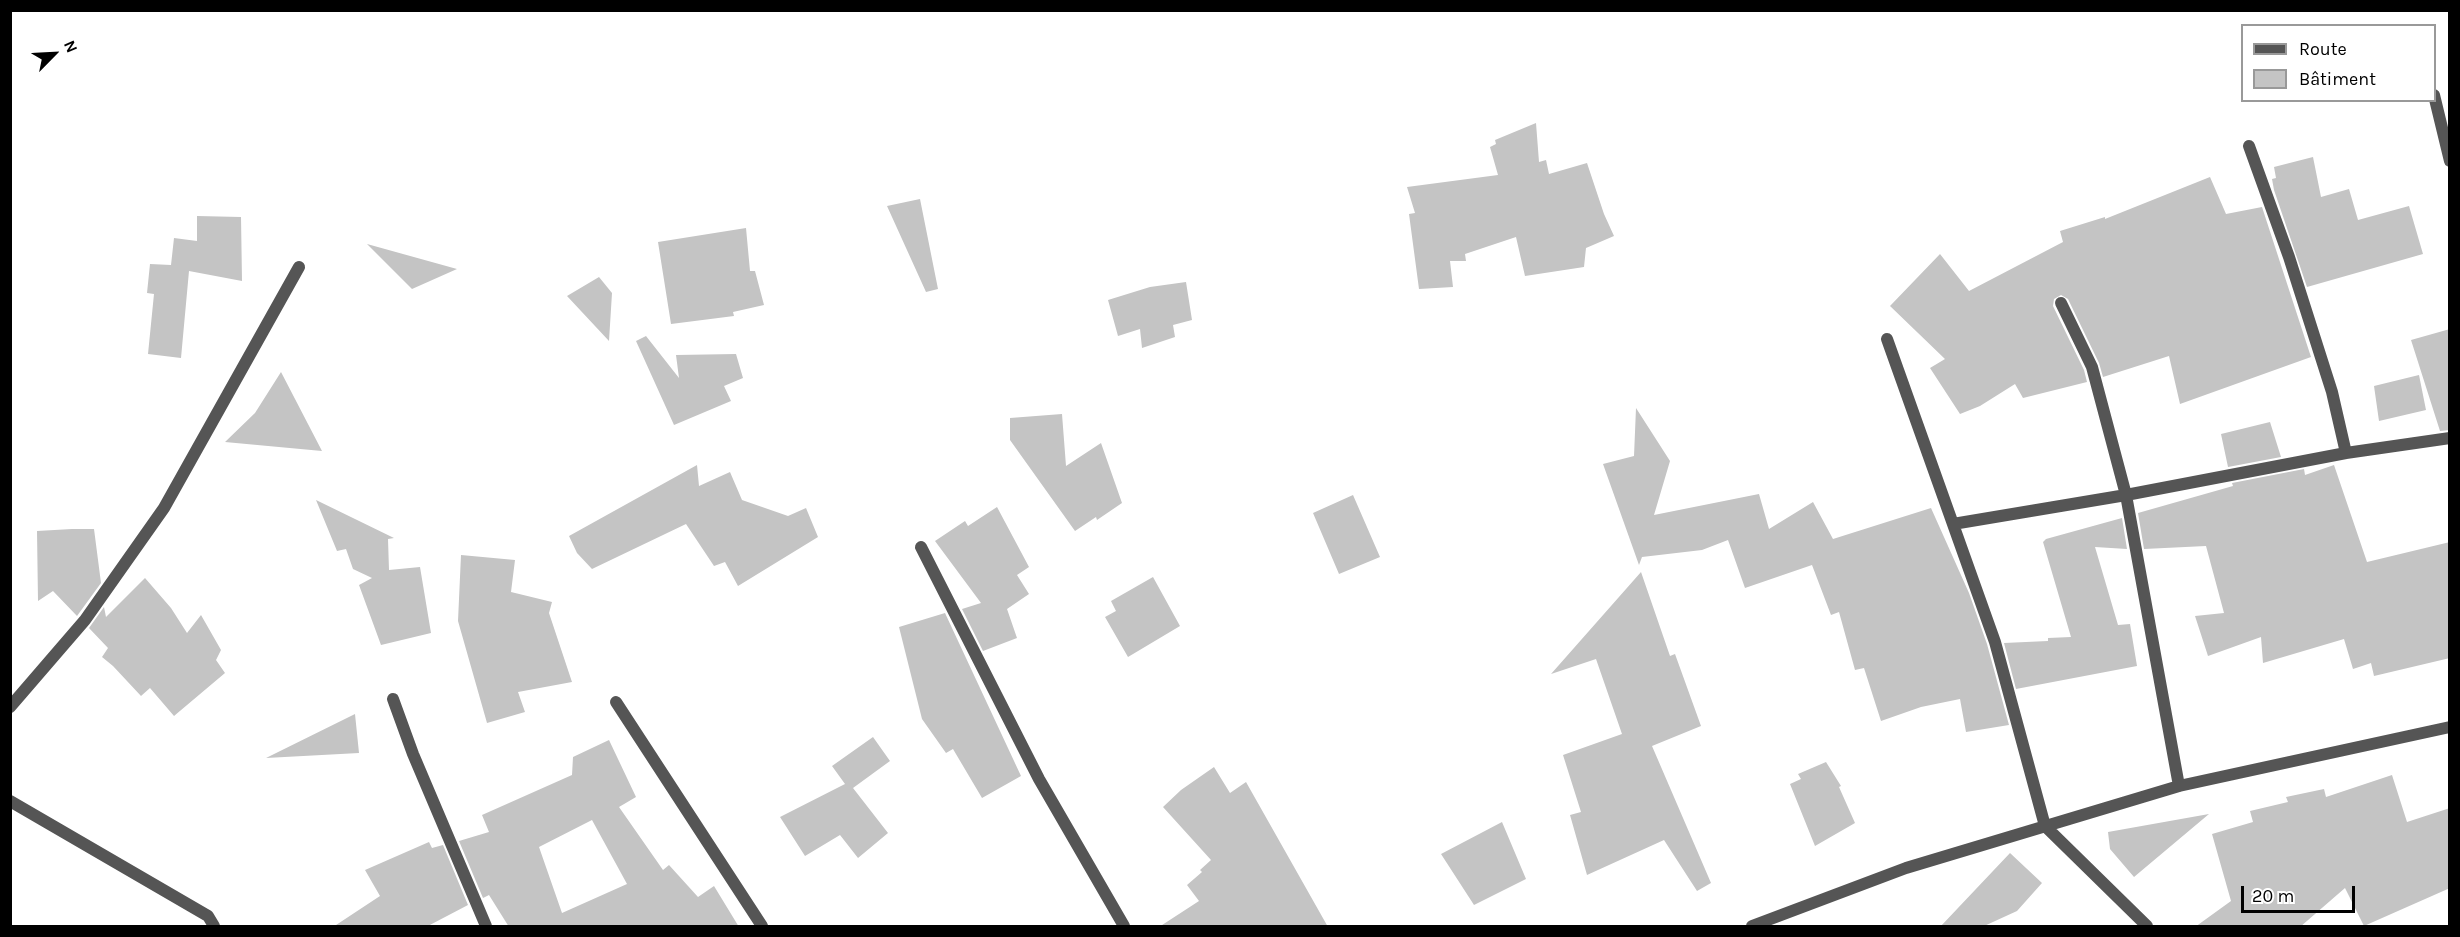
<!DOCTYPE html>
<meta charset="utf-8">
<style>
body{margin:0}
#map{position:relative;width:2460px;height:937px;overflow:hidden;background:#fff;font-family:Karla,sans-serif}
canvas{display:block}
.frame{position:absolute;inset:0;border:12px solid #000;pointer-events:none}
.legend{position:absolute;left:2241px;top:24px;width:195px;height:78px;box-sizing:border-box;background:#fff;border:2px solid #999;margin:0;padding:8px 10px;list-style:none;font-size:18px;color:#000}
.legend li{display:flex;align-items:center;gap:12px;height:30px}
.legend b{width:30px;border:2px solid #999}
.north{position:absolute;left:24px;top:24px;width:60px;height:60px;-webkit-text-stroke:4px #fff;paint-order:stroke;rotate:66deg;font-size:16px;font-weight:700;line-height:24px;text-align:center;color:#000}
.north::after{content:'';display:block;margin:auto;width:21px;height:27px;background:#000;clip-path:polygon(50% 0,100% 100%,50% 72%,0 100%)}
.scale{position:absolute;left:2241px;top:886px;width:114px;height:27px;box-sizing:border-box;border:3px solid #000;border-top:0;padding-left:8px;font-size:18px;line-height:21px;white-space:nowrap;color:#000;-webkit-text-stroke:4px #fff;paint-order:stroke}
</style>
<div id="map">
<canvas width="2460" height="937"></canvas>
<div class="frame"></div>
<ul class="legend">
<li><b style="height:8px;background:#555"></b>Route</li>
<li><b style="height:16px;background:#c4c4c4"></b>Bâtiment</li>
</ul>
<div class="north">N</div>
<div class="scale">20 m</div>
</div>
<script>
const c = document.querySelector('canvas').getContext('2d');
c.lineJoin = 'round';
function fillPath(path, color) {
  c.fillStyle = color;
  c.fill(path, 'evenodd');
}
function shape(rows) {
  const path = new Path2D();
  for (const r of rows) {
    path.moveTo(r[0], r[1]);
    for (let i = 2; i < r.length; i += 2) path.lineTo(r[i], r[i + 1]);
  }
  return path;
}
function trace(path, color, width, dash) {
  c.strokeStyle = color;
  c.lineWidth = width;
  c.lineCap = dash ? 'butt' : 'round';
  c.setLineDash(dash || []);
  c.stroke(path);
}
fillPath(shape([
 [1536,123,1539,162,1546,160,1549,174,1587,163,1604,214,1614,236,1586,248,1584,267,1525,276,1516,237,1465,254,1466,261,1450,261,1453,287,1419,289,1409,214,1415,213,1407,187,1498,175,1490,147,1496,144,1495,140],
 [2313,157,2321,197,2349,189,2358,220,2409,206,2423,254,2307,287,2274,190,2272,179,2276,178,2274,167],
 [2210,177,2226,214,2262,207,2311,357,2180,404,2169,356,2103,377,2099,363,2068,299,2061,295,2054,299,2053,306,2084,370,2087,382,2023,398,2015,384,1980,406,1960,414,1930,368,1945,359,1890,306,1940,254,1969,291,2063,242,2060,231,2105,217,2105,219],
 [920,199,938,289,926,292,887,206],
 [197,216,241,217,242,281,189,271,181,358,148,354,154,294,147,293,150,264,171,265,174,238,197,241],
 [746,228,750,271,755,271,764,305,733,312,734,316,671,324,658,242],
 [367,244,457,269,412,289],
 [599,277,612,293,609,341,567,296],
 [1186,282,1192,320,1173,325,1175,337,1142,348,1140,329,1118,336,1108,300,1150,287],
 [2450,329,2450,430,2440,431,2411,340],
 [646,336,679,378,676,355,736,354,743,378,724,386,731,401,674,425,636,341],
 [281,372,322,451,225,442,255,413],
 [2419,375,2426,410,2379,421,2374,386],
 [1636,408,1670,461,1654,515,1759,494,1769,529,1813,502,1833,539,1931,508,1969,593,1987,644,2009,725,1966,732,1960,699,1921,707,1881,721,1864,668,1855,670,1839,612,1831,615,1812,565,1745,588,1728,540,1702,550,1642,557,1639,565,1603,464,1634,456],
 [1062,414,1066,466,1101,443,1122,503,1097,520,1096,517,1075,531,1010,440,1010,418],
 [2270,422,2281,457,2228,467,2221,434],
 [697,465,699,486,730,472,742,500,788,516,806,508,818,537,738,586,725,562,714,566,686,524,592,569,577,553,569,536],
 [2334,465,2367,562,2450,542,2450,658,2374,676,2371,663,2353,669,2344,639,2263,663,2261,637,2208,656,2195,616,2224,613,2206,546,2144,549,2138,513,2233,486,2232,483,2304,469,2305,475],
 [1353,495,1380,557,1339,574,1313,513],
 [316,500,394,538,388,539,389,570,420,567,431,633,381,645,359,585,372,578,353,569,346,549,337,551],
 [997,507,1029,567,1017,575,1029,594,1007,609,1017,638,983,651,962,609,981,603,935,541,965,521,968,526],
 [2122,518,2127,549,2095,547,2118,625,2130,624,2137,666,2016,689,2004,643,2048,641,2048,638,2071,637,2043,542,2046,539],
 [72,529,94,529,101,583,77,616,53,591,38,601,37,531],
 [461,555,515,560,511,592,552,602,549,613,572,682,518,692,525,712,487,723,458,621],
 [1641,572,1670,656,1675,654,1701,726,1652,746,1711,883,1697,891,1664,840,1587,875,1570,815,1581,812,1563,755,1622,734,1596,659,1551,674],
 [1153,577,1180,626,1128,657,1105,617,1116,611,1111,601],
 [145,578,171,608,187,633,201,615,221,650,216,660,225,673,174,716,150,688,141,696,113,666,102,657,108,648,89,628,104,607,106,617],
 [945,613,1021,776,982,798,953,749,946,753,922,719,899,627],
 [355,714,359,753,266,758],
 [873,737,890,761,853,788,888,833,858,858,840,835,805,856,780,817,845,784,832,766],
 [609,740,636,797,619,807,663,870,669,865,698,897,714,886,739,927,509,927,489,895,483,898,459,841,489,832,482,815,572,775,573,757],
 [592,820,627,884,562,913,539,847],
 [1826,762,1841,786,1839,787,1855,823,1815,846,1790,784,1801,779,1798,774],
 [1214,767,1230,793,1246,782,1328,927,1159,927,1199,901,1187,885,1202,872,1200,870,1211,860,1163,807,1181,790],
 [2392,775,2407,822,2450,808,2450,888,2364,926,2345,888,2300,927,2195,927,2231,901,2212,834,2253,822,2250,811,2288,802,2286,797,2324,789,2326,797],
 [2209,814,2134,877,2110,849,2108,832],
 [1502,822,1526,879,1474,905,1441,854],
 [429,842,432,848,443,845,468,905,426,927,333,927,380,896,365,870],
 [2010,853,2042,883,2017,911,1982,927,1940,927]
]), '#c4c4c4');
trace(shape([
 [2434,95,2450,161],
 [2249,146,2289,257,2332,392,2346,453],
 [2061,303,2092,367,2126,495,2179,786],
 [1887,339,1995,642,2045,826,2147,926],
 [1953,524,2126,495,2346,453,2450,438],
 [921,547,1039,779,1124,926],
 [393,699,413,754,486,926],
 [616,702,762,926],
 [10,707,85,620,164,508,299,267],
 [10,801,208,916,214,926],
 [1752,926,1906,868,2179,786,2450,727]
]), '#555', 12);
</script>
